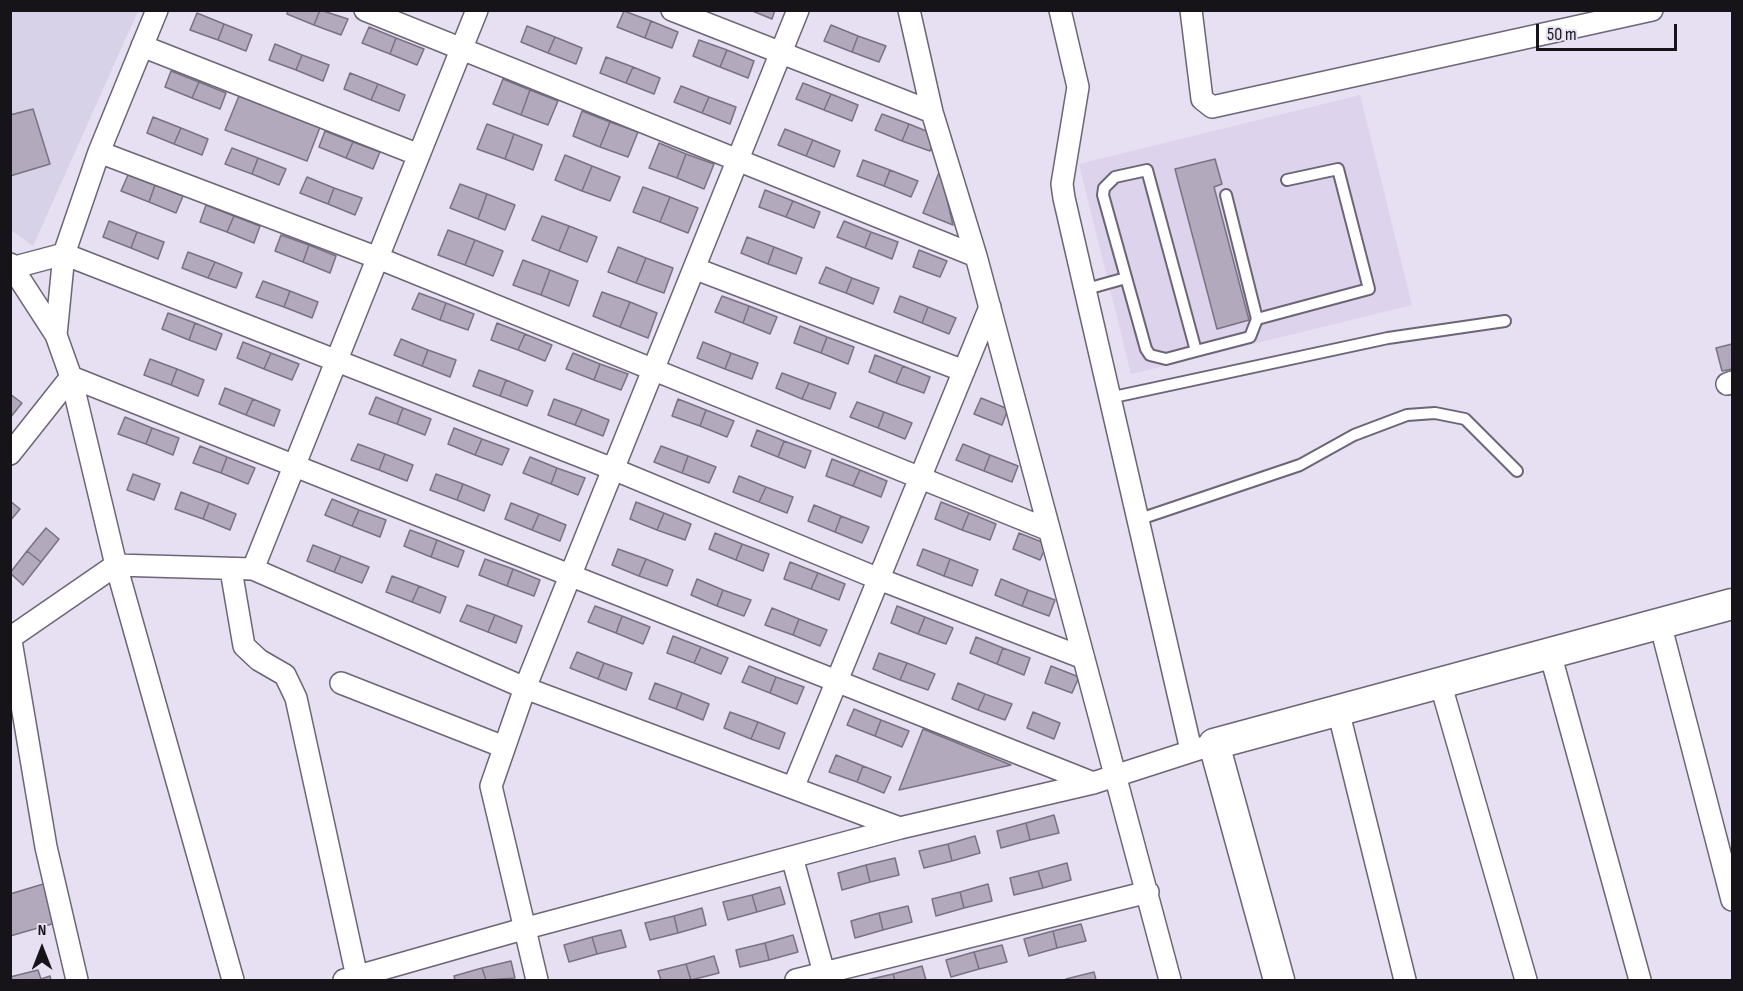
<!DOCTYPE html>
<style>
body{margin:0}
#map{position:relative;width:1743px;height:991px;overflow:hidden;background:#e7dff2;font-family:"Sofia Sans Condensed",sans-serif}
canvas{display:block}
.frame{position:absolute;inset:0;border:12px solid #161319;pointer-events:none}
.north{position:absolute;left:12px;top:919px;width:60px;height:60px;-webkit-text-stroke:4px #e7dff2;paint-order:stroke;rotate:0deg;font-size:16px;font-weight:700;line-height:24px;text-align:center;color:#161319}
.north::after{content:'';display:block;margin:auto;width:21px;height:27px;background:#161319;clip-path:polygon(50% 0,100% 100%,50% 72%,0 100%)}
.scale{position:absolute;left:1536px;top:24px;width:141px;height:27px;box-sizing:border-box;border:3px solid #161319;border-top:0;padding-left:8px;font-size:18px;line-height:21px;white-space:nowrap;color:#161319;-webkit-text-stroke:4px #e7dff2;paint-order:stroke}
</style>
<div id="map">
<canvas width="1743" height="991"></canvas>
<div class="frame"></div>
<div class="north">N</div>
<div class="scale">50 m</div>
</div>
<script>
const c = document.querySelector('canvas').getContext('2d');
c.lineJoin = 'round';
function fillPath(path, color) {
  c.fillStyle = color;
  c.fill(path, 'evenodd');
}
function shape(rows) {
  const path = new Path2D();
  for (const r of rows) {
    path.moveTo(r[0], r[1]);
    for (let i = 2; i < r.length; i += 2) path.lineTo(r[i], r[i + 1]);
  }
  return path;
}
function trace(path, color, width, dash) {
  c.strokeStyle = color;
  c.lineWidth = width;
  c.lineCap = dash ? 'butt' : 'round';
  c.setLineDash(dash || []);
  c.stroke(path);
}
fillPath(shape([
 [1360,95,1412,305,1131,374,1079,164]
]), '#ded3ec');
fillPath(shape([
 [10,11,138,11,33,246,11,230]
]), '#d7d2e7');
const building = shape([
 [288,10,320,10,314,25,287,14,288,10],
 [320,10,348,19,341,35,314,25,320,10],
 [750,10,775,10,772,19,750,10],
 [624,11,651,21,645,38,617,27,624,11],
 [197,13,224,24,218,40,190,30,197,13],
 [651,21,678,32,672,48,645,38,651,21],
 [224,24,252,35,246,51,218,40,224,24],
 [831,25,858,36,852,52,824,41,831,25],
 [527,26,555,37,548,53,521,42,527,26],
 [369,27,396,38,390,54,362,43,369,27],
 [858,36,886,46,879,62,852,52,858,36],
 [555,37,582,48,576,64,548,53,555,37],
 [396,38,424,49,417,65,390,54,396,38],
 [699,40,727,50,720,67,693,56,699,40],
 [275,44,302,55,296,70,269,60,275,44],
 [727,50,754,61,748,78,720,67,727,50],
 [302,55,329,65,323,81,296,70,302,55],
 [606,57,633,67,626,83,600,73,606,57],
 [633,67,660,78,654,94,626,83,633,67],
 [171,71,199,82,192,98,165,87,171,71],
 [350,73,378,84,371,100,344,89,350,73],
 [503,79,530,90,521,115,493,104,503,79],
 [199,82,226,93,220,109,192,98,199,82],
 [803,83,831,94,824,110,796,99,803,83],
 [378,84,405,95,399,111,371,100,378,84],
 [681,86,709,97,702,113,674,102,681,86],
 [530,90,558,101,548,125,521,115,530,90],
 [241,91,322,122,307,161,225,130,241,91],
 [831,94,858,105,852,121,824,110,831,94],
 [709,97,736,107,730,124,702,113,709,97],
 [33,109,50,164,10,176,10,115,33,109],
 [582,111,610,122,600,147,573,136,582,111],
 [882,114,909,124,902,141,875,130,882,114],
 [153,117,181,128,174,144,147,133,153,117],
 [610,122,638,132,628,157,600,147,610,122],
 [487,124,514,134,505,159,477,149,487,124],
 [909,124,936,135,930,151,902,141,909,124],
 [181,128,208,139,202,155,174,144,181,128],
 [785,129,813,140,806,156,778,145,785,129],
 [325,131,353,142,346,158,319,147,325,131],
 [514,134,542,145,533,170,505,159,514,134],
 [813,140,840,151,834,167,806,156,813,140],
 [353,142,380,152,373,169,346,158,353,142],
 [659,143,686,154,677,178,649,168,659,143],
 [232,148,258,158,252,174,225,164,232,148],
 [686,154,714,164,704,189,677,178,686,154],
 [565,155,592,166,582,191,555,180,565,155],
 [258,158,286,169,279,185,252,174,258,158],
 [1215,159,1222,184,1214,187,1249,320,1217,329,1175,169,1215,159],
 [863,160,890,170,884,186,857,176,863,160],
 [592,166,620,177,610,201,582,191,592,166],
 [890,170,918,181,911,197,884,186,890,170],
 [940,170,953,225,923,213,940,170],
 [128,175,155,185,149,202,121,191,128,175],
 [307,177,334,188,328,204,300,193,307,177],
 [460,184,487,194,478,219,450,208,460,184],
 [155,185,183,196,176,213,149,202,155,185],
 [643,187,670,197,660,222,633,212,643,187],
 [334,188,362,198,355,215,328,204,334,188],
 [765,190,793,201,786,217,759,207,765,190],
 [487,194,515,205,505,230,478,219,487,194],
 [670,197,698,208,688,233,660,222,670,197],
 [793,201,820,212,814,228,786,217,793,201],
 [206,205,234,216,227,232,200,222,206,205],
 [234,216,260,226,254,243,227,232,234,216],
 [542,216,569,226,559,251,532,240,542,216],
 [109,221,137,232,131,248,103,237,109,221],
 [844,221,871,232,865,248,837,237,844,221],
 [569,226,597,237,587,262,559,251,569,226],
 [448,230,475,240,465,265,438,255,448,230],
 [137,232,164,242,158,259,131,248,137,232],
 [871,232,898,242,892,259,865,248,871,232],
 [281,235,309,245,303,262,275,251,281,235],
 [747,237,774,247,768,264,741,253,747,237],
 [475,240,503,251,493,276,465,265,475,240],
 [309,245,336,256,330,273,303,262,309,245],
 [618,247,646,258,636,283,608,272,618,247],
 [774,247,802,258,796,274,768,264,774,247],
 [919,250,947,261,940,277,913,267,919,250],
 [188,252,215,262,208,278,182,268,188,252],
 [646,258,673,268,664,293,636,283,646,258],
 [523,260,550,270,541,295,513,285,523,260],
 [215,262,242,273,236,288,208,278,215,262],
 [826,267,852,278,846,293,819,283,826,267],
 [550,270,578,281,569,306,541,295,550,270],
 [852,278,879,288,873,304,846,293,852,278],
 [263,281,290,291,284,307,256,297,263,281],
 [290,291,318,302,312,318,284,307,290,291],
 [602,292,630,302,620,327,593,316,602,292],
 [419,293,446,303,440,320,412,309,419,293],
 [722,296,749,306,743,323,715,312,722,296],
 [900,296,928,307,922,323,894,312,900,296],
 [630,302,657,313,648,338,620,327,630,302],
 [446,303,474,314,468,330,440,320,446,303],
 [749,306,777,317,770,334,743,323,749,306],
 [928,307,956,318,949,334,922,323,928,307],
 [168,313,195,323,189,340,162,329,168,313],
 [195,323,222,334,216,350,189,340,195,323],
 [497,323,525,334,518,350,491,340,497,323],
 [800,326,827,337,821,353,794,343,800,326],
 [525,334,552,345,545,361,518,350,525,334],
 [827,337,854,347,848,364,821,353,827,337],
 [401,339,428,350,422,366,394,355,401,339],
 [243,342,271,353,264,369,237,358,243,342],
 [703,342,731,353,725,369,697,358,703,342],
 [1732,344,1732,369,1722,371,1716,348,1732,344],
 [428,350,456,360,450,377,422,366,428,350],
 [271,353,299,364,292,380,264,369,271,353],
 [573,353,600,364,594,380,566,369,573,353],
 [731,353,758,363,752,379,725,369,731,353],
 [875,355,903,366,896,383,869,372,875,355],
 [150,359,177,369,171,385,144,375,150,359],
 [600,364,628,374,621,390,594,380,600,364],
 [903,366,930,377,924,393,896,383,903,366],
 [177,369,204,380,198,396,171,385,177,369],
 [479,370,506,380,500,396,473,386,479,370],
 [782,373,809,383,802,399,776,388,782,373],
 [506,380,533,391,527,406,500,396,506,380],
 [809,383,836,393,830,409,802,399,809,383],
 [225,388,253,399,246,415,219,404,225,388],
 [10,394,22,403,10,418,10,394],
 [376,397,403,408,397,424,369,414,376,397],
 [981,398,1008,409,1002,425,974,414,981,398],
 [253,399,280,410,274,426,246,415,253,399],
 [554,399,582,409,575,425,548,415,554,399],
 [678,399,706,410,700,426,672,416,678,399],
 [857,402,884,412,878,428,850,417,857,402],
 [403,408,431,419,425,435,397,424,403,408],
 [582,409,609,420,603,436,575,425,582,409],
 [706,410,734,421,727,437,700,426,706,410],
 [884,412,912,423,905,439,878,428,884,412],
 [125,417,152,428,146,444,118,434,125,417],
 [152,428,179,438,173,455,146,444,152,428],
 [454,428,482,439,475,455,448,444,454,428],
 [757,430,784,441,778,457,751,446,757,430],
 [482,439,509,449,502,465,475,455,482,439],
 [784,441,811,451,805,468,778,457,784,441],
 [358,444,385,454,379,470,351,460,358,444],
 [963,444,990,455,984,471,956,460,963,444],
 [200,446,227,457,221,473,193,463,200,446],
 [661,446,688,456,682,473,654,462,661,446],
 [385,454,413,465,407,481,379,470,385,454],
 [990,455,1018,466,1012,482,984,471,990,455],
 [688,456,716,467,709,483,682,473,688,456],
 [227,457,255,468,248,484,221,473,227,457],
 [530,457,557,468,551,484,523,473,530,457],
 [832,459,860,470,853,486,826,476,832,459],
 [557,468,585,478,578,495,551,484,557,468],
 [860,470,887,481,881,497,853,486,860,470],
 [133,474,160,484,154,500,127,490,133,474],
 [436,474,463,484,457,500,430,490,436,474],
 [739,476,766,487,759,502,733,492,739,476],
 [463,484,490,495,484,511,457,500,463,484],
 [766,487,793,497,787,513,759,502,766,487],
 [181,492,209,503,203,519,175,509,181,492],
 [332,499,359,510,352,526,325,515,332,499],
 [10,501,20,509,10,521,10,501],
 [636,502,664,513,657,530,630,519,636,502],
 [941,502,969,513,962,530,935,519,941,502],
 [209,503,236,514,230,530,203,519,209,503],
 [511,503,539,514,532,530,505,519,511,503],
 [814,505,841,516,835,532,808,521,814,505],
 [359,510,386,520,380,537,352,526,359,510],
 [664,513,691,524,685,540,657,530,664,513],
 [969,513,996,524,990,540,962,530,969,513],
 [539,514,566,525,560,541,532,530,539,514],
 [841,516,869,527,862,543,835,532,841,516],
 [46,528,59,539,41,562,27,551,46,528],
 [410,530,437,540,431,557,404,546,410,530],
 [715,533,742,544,736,560,709,549,715,533],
 [1019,533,1047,544,1040,560,1013,549,1019,533],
 [437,540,464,551,458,567,431,557,437,540],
 [742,544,769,554,763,571,736,560,742,544],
 [313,545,341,556,334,572,307,561,313,545],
 [618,549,646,559,639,576,612,565,618,549],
 [923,549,950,559,944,576,917,565,923,549],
 [27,551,41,562,23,585,10,573,27,551],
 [341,556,369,567,362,583,334,572,341,556],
 [485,559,513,569,507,586,479,575,485,559],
 [646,559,673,570,667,586,639,576,646,559],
 [950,559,978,570,972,586,944,576,950,559],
 [790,562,818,573,811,589,784,579,790,562],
 [513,569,540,580,534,596,507,586,513,569],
 [818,573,845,584,839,600,811,589,818,573],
 [392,576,419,586,412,602,386,592,392,576],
 [697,579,723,590,717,606,691,595,697,579],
 [1001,579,1028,590,1022,606,995,595,1001,579],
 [419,586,446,597,440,613,412,602,419,586],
 [723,590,751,600,744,616,717,606,723,590],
 [1028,590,1055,600,1049,616,1022,606,1028,590],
 [467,605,495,615,488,632,460,621,467,605],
 [595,606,622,616,616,633,588,622,595,606],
 [897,606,925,617,918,634,891,623,897,606],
 [772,608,799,619,793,635,765,625,772,608],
 [495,615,522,626,516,643,488,632,495,615],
 [622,616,650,627,643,644,616,633,622,616],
 [925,617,953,628,946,644,918,634,925,617],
 [799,619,827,630,820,646,793,635,799,619],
 [673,636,701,647,694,663,667,653,673,636],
 [976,637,1003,648,997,664,970,653,976,637],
 [701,647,728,658,721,674,694,663,701,647],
 [1003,648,1030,658,1024,675,997,664,1003,648],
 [577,652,604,663,598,679,570,668,577,652],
 [879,653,907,663,900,680,873,669,879,653],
 [604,663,632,673,626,690,598,679,604,663],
 [907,663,935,674,928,690,900,680,907,663],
 [749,666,776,677,770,693,742,682,749,666],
 [1051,666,1079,677,1072,693,1045,683,1051,666],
 [776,677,804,687,797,704,770,693,776,677],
 [655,683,682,693,676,709,649,699,655,683],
 [958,683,985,694,978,710,952,699,958,683],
 [682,693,709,704,703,720,676,709,682,693],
 [985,694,1012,704,1005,720,978,710,985,694],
 [854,709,881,720,875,736,847,725,854,709],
 [730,712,758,722,751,739,724,728,730,712],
 [1033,712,1060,723,1054,739,1027,728,1033,712],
 [881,720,909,731,902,747,875,736,881,720],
 [758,722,785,733,779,749,751,739,758,722],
 [923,729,1011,765,899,790,923,729],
 [836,755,863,766,857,782,829,772,836,755],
 [863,766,891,777,884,793,857,782,863,766],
 [1054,815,1059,833,1030,840,1026,823,1054,815],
 [1026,823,1030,840,1001,848,997,831,1026,823],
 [975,836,980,853,952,861,948,844,975,836],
 [948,844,952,861,924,868,919,851,948,844],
 [895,858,899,875,870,882,866,865,895,858],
 [1067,863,1071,880,1043,888,1038,871,1067,863],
 [866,865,870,882,842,890,838,873,866,865],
 [1038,871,1043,888,1014,895,1010,878,1038,871],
 [50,882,59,922,10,936,10,894,50,882],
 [988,884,992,901,964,908,960,892,988,884],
 [780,887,785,904,757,912,752,895,780,887],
 [960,892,964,908,936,916,932,899,960,892],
 [752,895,757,912,728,920,723,902,752,895],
 [908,906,912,922,883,930,879,913,908,906],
 [702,908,706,925,678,933,674,916,702,908],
 [879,913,883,930,855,938,851,921,879,913],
 [674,916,678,933,650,940,645,923,674,916],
 [1081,924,1086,941,1057,948,1053,931,1081,924],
 [621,930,626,947,597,954,592,937,621,930],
 [1053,931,1057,948,1029,956,1024,939,1053,931],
 [793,935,798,952,769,960,765,943,793,935],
 [592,937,597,954,569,962,564,945,592,937],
 [765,943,769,960,740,967,736,950,765,943],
 [1002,945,1007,962,979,969,974,952,1002,945],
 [974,952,979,969,951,977,946,960,974,952],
 [714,956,719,973,691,980,686,964,714,956],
 [511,961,515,978,486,980,482,968,511,961],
 [686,964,691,980,661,980,658,971,686,964],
 [922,966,926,980,895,980,893,974,922,966],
 [482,968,486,980,455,980,454,976,482,968],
 [38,970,41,979,50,976,51,980,10,980,10,977,38,970],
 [1094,972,1096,980,1066,980,1066,979,1094,972],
 [893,974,895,980,867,980,893,974]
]);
fillPath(building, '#b2aabc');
trace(building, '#797282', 1.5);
const lane = shape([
 [1226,195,1257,319],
 [1083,290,1126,278],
 [1196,351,1147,170,1115,177,1104,188,1103,195,1146,349,1150,355,1166,359,1196,351,1250,337,1257,319,1369,289,1338,169,1287,180],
 [1109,398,1388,338,1505,321],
 [1137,520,1300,465,1354,435,1407,415,1435,413,1465,419,1517,471]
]);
const street = shape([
 [365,10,976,256],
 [672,10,932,112],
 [909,10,932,112,976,256,1170,980],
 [1060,10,1078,87,1062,184,1064,198,1191,750],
 [1191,10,1202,99,1212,107,1652,10],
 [142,46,419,155],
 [99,152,378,258,1049,530],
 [10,264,56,335,71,377,116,565,233,980],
 [696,269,964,371],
 [10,273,15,267,64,254,613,469,879,579,1081,657],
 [56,335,64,254,99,152,157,10],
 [1727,384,1732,382],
 [10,454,71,377,1093,783],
 [253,569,477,10],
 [231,570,244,646,259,660,285,675,296,698,357,977],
 [1660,623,1732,900],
 [10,635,46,847,77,980],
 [10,638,116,565,253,569,525,688,900,828],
 [1550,653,1640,980],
 [1440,682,1526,980],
 [341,683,504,747],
 [1338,710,1405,980],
 [793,788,990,307],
 [792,857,826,980],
 [344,980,523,929,900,828,1093,783,1214,744],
 [537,980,491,786,525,688,798,10],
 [796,980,1148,892]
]);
const secondary = shape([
 [1279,980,1214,744,1732,604]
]);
trace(lane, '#6c6575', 14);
trace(street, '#6c6575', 24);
trace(secondary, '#6c6575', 33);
trace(lane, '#fff', 10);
trace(street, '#fff', 21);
trace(secondary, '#fff', 30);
</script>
